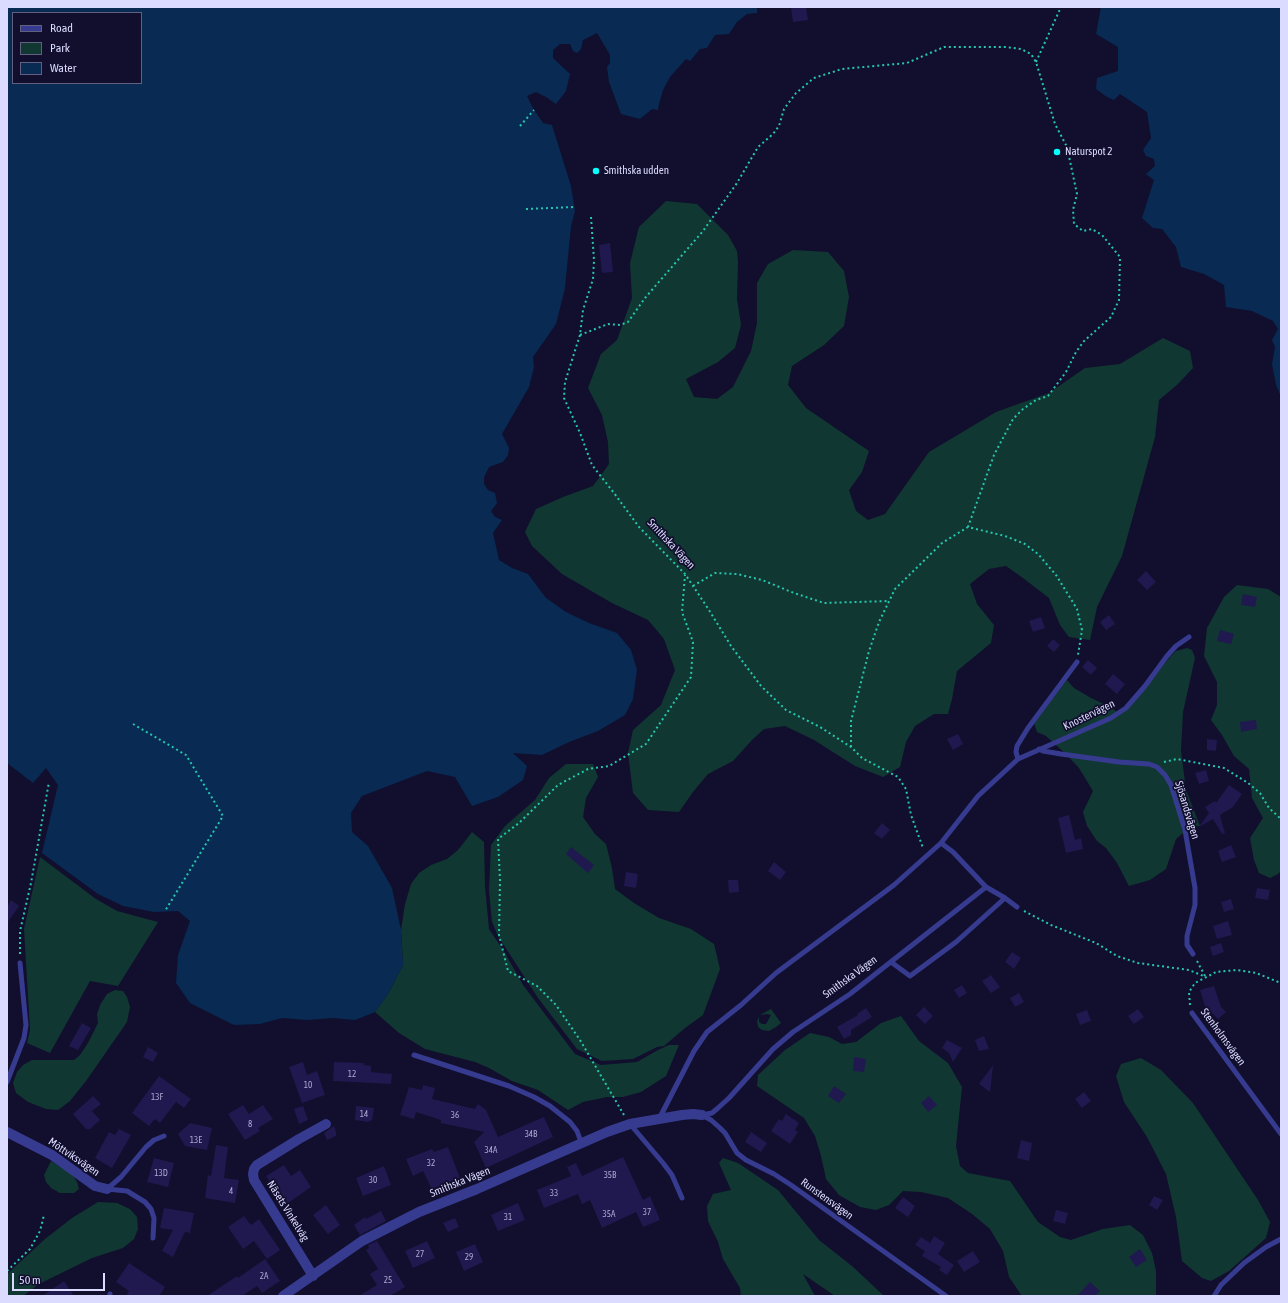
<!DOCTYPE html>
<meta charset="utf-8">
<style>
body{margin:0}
#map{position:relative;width:1288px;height:1303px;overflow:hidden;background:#110f2d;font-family:"Asap Condensed",sans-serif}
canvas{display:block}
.frame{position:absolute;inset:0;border:8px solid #dbdaff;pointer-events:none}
.legend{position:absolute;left:12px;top:12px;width:130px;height:72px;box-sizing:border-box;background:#110f2d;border:1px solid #626081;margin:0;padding:5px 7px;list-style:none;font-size:12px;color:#dbdaff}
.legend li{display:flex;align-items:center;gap:8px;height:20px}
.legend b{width:20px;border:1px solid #626081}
.scale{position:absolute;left:12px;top:1273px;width:93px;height:18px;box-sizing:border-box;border:2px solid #dbdaff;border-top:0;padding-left:5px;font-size:12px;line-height:14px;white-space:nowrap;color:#dbdaff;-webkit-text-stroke:3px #110f2d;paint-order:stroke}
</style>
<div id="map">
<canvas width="1288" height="1303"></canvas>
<div class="frame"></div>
<ul class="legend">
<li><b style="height:5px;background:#363b90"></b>Road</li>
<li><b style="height:11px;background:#113732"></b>Park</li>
<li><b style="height:11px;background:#082a53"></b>Water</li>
</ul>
<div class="scale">50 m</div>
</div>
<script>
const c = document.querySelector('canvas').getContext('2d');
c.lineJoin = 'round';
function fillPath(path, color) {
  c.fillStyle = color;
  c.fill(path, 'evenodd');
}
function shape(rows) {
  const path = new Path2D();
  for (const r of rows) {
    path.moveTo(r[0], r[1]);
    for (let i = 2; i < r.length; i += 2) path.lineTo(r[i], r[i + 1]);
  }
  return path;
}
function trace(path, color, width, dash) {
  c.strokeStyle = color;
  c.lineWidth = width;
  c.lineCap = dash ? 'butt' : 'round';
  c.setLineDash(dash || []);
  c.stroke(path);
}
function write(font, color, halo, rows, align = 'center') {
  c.font = font + ' "Asap Condensed",sans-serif';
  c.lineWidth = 3.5;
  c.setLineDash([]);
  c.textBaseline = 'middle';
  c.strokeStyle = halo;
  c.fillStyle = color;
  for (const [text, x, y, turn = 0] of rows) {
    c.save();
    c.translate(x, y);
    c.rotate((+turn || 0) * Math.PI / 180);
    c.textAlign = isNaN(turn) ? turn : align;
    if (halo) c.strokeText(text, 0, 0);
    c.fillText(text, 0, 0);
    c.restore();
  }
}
fillPath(shape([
 [666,201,697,204,728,235,737,251,738,262,737,299,741,325,735,348,718,362,686,379,694,397,717,399,733,387,751,351,757,323,757,283,768,264,793,250,828,252,844,271,849,297,844,326,824,345,792,366,788,385,806,408,869,451,862,472,849,490,856,511,868,520,885,514,929,452,996,412,1049,393,1085,368,1120,364,1163,338,1190,351,1193,368,1178,384,1159,400,1155,437,1122,556,1097,607,1090,640,1069,637,1060,625,1049,598,1023,578,1006,566,989,569,970,584,977,604,994,625,991,643,957,671,952,699,948,714,934,714,915,726,906,742,900,767,883,777,855,766,814,740,785,726,764,729,752,740,733,761,708,774,693,792,679,812,648,810,633,793,628,753,633,730,661,705,675,670,664,639,648,620,612,603,562,574,532,546,525,532,536,509,563,497,593,486,609,464,608,442,602,415,588,388,601,354,617,340,632,298,630,263,639,227],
 [1237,585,1268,589,1281,597,1281,871,1278,874,1270,878,1259,873,1254,860,1250,838,1263,818,1252,798,1249,769,1234,756,1222,735,1211,720,1217,705,1217,682,1204,656,1207,628,1224,597],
 [1187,648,1192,650,1195,658,1183,712,1181,751,1186,790,1200,826,1190,827,1176,839,1166,869,1150,880,1129,886,1117,863,1106,848,1097,841,1087,826,1083,812,1093,791,1079,768,1066,754,1046,736,1037,732,1034,723,1067,680,1074,688,1091,698,1106,705,1121,714,1130,707,1170,657,1176,651],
 [566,764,593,764,598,777,586,798,583,817,595,834,606,844,612,868,615,889,634,903,659,918,691,929,714,944,720,969,703,1015,685,1028,664,1046,657,1047,633,1059,602,1061,577,1049,538,998,498,936,492,922,489,891,491,845,505,826,535,800,549,778],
 [472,832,484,842,485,886,489,929,505,953,523,985,575,1054,601,1065,637,1062,658,1050,669,1045,679,1045,666,1076,641,1092,623,1097,607,1097,583,1102,568,1110,538,1090,512,1081,489,1068,475,1062,425,1049,399,1033,375,1012,388,994,403,965,401,930,405,904,411,884,419,873,431,865,447,859,458,850],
 [40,857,96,899,117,911,158,922,118,986,90,981,50,1053,27,1043,30,1030,24,929],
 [115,990,123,991,127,997,130,1007,127,1022,86,1081,70,1101,58,1110,46,1109,28,1102,16,1093,13,1083,17,1072,23,1065,32,1060,74,1060,80,1055,88,1043,98,1023,97,1014,100,1005,107,994],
 [771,1009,781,1023,776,1027,769,1031,762,1030,758,1027,757,1021,759,1017,759,1022,762,1024,766,1024,771,1015,767,1014,760,1015],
 [901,1016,919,1041,948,1063,962,1087,956,1146,960,1166,968,1173,1010,1181,1038,1222,1060,1237,1071,1240,1103,1229,1130,1225,1143,1235,1152,1253,1156,1271,1156,1296,1022,1296,1009,1277,1003,1251,990,1229,972,1214,948,1198,921,1192,903,1191,889,1205,876,1210,860,1207,839,1195,826,1179,821,1156,815,1136,804,1118,757,1086,758,1075,785,1050,810,1033,829,1037,842,1044,856,1042,881,1023],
 [1141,1058,1161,1070,1193,1103,1258,1200,1270,1222,1266,1238,1229,1271,1211,1281,1202,1278,1182,1261,1176,1217,1166,1174,1147,1137,1124,1102,1116,1076,1121,1064],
 [723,1158,738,1163,778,1190,819,1240,852,1266,884,1296,835,1296,803,1274,815,1296,741,1296,740,1288,723,1259,718,1242,708,1221,707,1206,713,1194,731,1190,719,1163],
 [51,1161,67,1171,74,1177,77,1182,79,1189,74,1193,60,1193,51,1188,46,1182,44,1175],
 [98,1202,117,1203,130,1209,137,1217,138,1229,134,1239,123,1248,92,1258,39,1284,23,1296,7,1296,7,1274,45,1239,72,1218]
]), '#113732');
fillPath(shape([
 [7,7,757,7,757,13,747,14,737,22,729,34,715,35,707,48,700,49,690,61,686,59,670,77,663,90,659,104,658,110,652,109,640,119,621,114,609,82,607,67,610,63,610,55,597,33,583,40,581,49,577,53,573,51,570,44,560,44,553,50,553,58,570,74,566,91,556,104,546,97,536,92,527,96,534,110,543,123,552,125,571,186,575,211,571,226,565,288,556,324,533,357,534,367,529,387,502,434,509,448,508,455,503,462,489,467,484,477,484,484,488,490,495,493,497,503,491,511,495,517,502,520,493,533,499,560,512,568,528,574,546,598,566,612,589,623,617,633,631,650,637,670,633,699,625,715,598,731,569,742,542,755,513,753,527,766,523,780,498,797,472,806,455,777,427,771,362,796,351,813,352,832,368,846,392,888,401,930,403,965,388,994,375,1012,355,1020,333,1018,307,1020,282,1018,260,1024,234,1025,190,1003,176,983,178,955,190,921,178,911,154,912,123,906,98,894,42,853,58,785,46,768,33,783,7,763],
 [13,13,141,13,141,83,13,83],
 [1101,7,1281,7,1281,397,1276,385,1272,364,1275,347,1272,340,1278,329,1273,321,1252,311,1226,307,1224,285,1204,274,1181,267,1176,247,1162,229,1153,228,1142,218,1154,180,1146,174,1155,166,1154,159,1146,156,1143,150,1151,138,1147,112,1120,94,1114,100,1107,97,1096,89,1097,78,1118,71,1118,47,1096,34]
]), '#082a53');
fillPath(shape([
 [796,7,806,7,808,20,793,22,791,8],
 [610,243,613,272,602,273,599,245],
 [1146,571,1156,582,1147,590,1137,580],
 [1243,594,1257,597,1255,607,1241,605],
 [1109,615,1115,624,1106,630,1100,622],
 [1041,617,1045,628,1033,632,1029,621],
 [1220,630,1234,634,1231,644,1217,641],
 [1053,639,1060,645,1054,652,1047,646],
 [1088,660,1097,668,1091,675,1082,667],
 [1113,674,1125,684,1117,694,1105,684],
 [1256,720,1257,729,1241,732,1240,722],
 [958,734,963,744,953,750,947,739],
 [1207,739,1217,740,1216,751,1207,750],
 [1206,770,1209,781,1199,784,1195,773],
 [1229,785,1242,794,1233,807,1220,815,1225,833,1222,834,1213,819,1199,827,1209,813,1205,807,1215,801,1216,803],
 [1069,815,1075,840,1081,838,1083,849,1066,853,1058,818],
 [882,823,890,830,882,839,874,833],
 [1231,845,1236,857,1222,862,1218,851],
 [571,847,594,865,588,873,566,854],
 [774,862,786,872,780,880,768,871],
 [626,872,638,874,636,888,624,886],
 [728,880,738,880,739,892,729,893],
 [1257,888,1270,890,1268,900,1255,898],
 [1231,899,1234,909,1224,912,1221,902],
 [11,900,19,906,7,923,7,907],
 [1228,921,1232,935,1217,939,1213,926],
 [1221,943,1224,952,1213,956,1210,947],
 [1012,952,1021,958,1014,969,1005,962],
 [991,975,1000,987,991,993,982,981],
 [962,985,967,993,959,998,954,990],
 [1214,986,1221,1007,1226,1012,1218,1019,1205,1006,1200,990],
 [1019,993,1024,1002,1015,1007,1010,998],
 [924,1007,933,1016,925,1024,916,1015],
 [866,1008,872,1017,851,1030,851,1035,844,1039,837,1027,858,1015,857,1014],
 [1138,1009,1144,1017,1134,1024,1128,1016],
 [1087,1010,1091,1021,1080,1025,1076,1014],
 [82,1023,91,1028,78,1050,69,1046],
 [984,1036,989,1049,979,1051,975,1040],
 [947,1040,962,1048,953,1062,949,1053,942,1048],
 [148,1047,158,1053,153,1062,143,1057],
 [854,1057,866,1059,864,1072,853,1071],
 [303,1062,307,1075,317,1071,325,1095,302,1103,289,1067],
 [334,1062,364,1063,364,1065,371,1066,371,1072,392,1074,391,1084,333,1081],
 [993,1065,990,1092,979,1084],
 [159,1076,191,1099,184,1108,176,1102,160,1123,155,1119,149,1126,132,1113],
 [423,1085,435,1088,432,1099,475,1109,478,1104,486,1110,498,1137,544,1117,553,1137,486,1168,474,1142,484,1132,441,1123,441,1120,416,1112,414,1119,400,1115,409,1087,422,1090],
 [834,1086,846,1094,839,1103,828,1096],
 [1084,1092,1091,1101,1082,1108,1075,1099],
 [93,1096,101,1104,92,1111,100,1120,90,1129,86,1129,73,1114],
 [929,1096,937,1105,928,1112,921,1103],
 [243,1105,249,1114,263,1105,273,1119,258,1128,260,1131,245,1140,228,1114],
 [303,1106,308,1120,299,1124,294,1109],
 [356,1106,374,1108,372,1120,368,1122,355,1120],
 [786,1114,799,1123,795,1130,798,1132,790,1144,771,1131,779,1119,782,1121],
 [190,1123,212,1128,207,1150,185,1146,178,1134],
 [334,1126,336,1132,336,1136,327,1140,324,1133],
 [119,1129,131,1135,112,1168,95,1158,109,1132,115,1135],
 [751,1132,767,1143,761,1152,745,1142],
 [1021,1140,1032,1143,1029,1161,1017,1158],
 [216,1145,228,1147,224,1178,239,1180,235,1203,205,1198,208,1175,211,1176],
 [448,1147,460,1178,432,1189,423,1171,413,1176,406,1159,432,1149,434,1152],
 [623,1157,643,1200,650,1196,660,1220,643,1227,636,1212,602,1228,590,1200,582,1204,578,1194,544,1208,537,1190,571,1176,567,1167,576,1163,582,1176],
 [154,1158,174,1163,168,1187,147,1182],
 [284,1165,291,1176,300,1170,311,1187,282,1207,270,1189,274,1187,266,1176],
 [384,1166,391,1185,363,1196,356,1178],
 [1154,1196,1163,1200,1157,1210,1149,1205],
 [903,1197,915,1206,908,1217,895,1208],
 [518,1203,525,1220,498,1231,491,1215],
 [326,1205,340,1225,328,1234,313,1215],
 [164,1208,194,1213,190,1233,185,1232,173,1257,162,1251,173,1230,160,1228],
 [1056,1210,1068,1213,1065,1224,1053,1221],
 [381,1211,386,1221,360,1235,354,1225,365,1217,366,1219],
 [244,1216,251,1225,259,1219,280,1250,267,1259,254,1241,243,1249,228,1227],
 [455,1218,459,1227,448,1232,443,1223],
 [934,1236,945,1243,938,1254,954,1265,947,1275,939,1270,941,1267,922,1256,925,1251,915,1245,921,1237,930,1243],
 [377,1241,405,1287,390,1296,359,1296,377,1285,370,1274,378,1269,366,1250,369,1248,368,1245],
 [427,1241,435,1258,413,1268,405,1251],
 [475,1244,483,1262,464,1271,456,1252],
 [1140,1249,1147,1260,1136,1267,1129,1257],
 [973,1251,980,1262,964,1272,957,1261],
 [265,1259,280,1281,262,1293,257,1286,242,1296,207,1296,237,1276,238,1278],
 [129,1263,165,1287,159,1296,126,1296,129,1291,116,1282],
 [64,1281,74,1296,42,1296],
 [1090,1282,1100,1291,1095,1296,1077,1296]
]), '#1f194f');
trace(shape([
 [1036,62,1061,7],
 [520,126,534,110],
 [526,209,574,207],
 [591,217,594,260,593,279,583,310,580,335,565,382,564,398,580,433,592,465,614,493,639,527,685,574,709,610,731,646,761,686,786,710,820,727,851,747,862,758,898,777,906,789,911,815,923,848],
 [580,335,608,324,620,325,628,322,645,298,703,231,737,183,758,147,773,134,779,126,784,109,796,93,814,78,842,69,907,63,944,47,1006,47,1021,49,1031,54,1036,62,1055,124,1067,147,1077,194,1073,210,1074,224,1083,231,1092,229,1102,235,1120,257,1119,300,1111,317,1084,341,1076,352,1066,372,1048,396,1036,400,1023,409,1013,419,994,455,968,527,1005,536,1025,544,1038,554,1056,575,1077,609,1082,630,1078,655],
 [693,586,715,573,737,574,762,580,794,593,824,603,889,601],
 [133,724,186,755,223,816,165,911],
 [851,747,851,721,869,651,879,622,895,589,942,543,968,527],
 [1164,762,1177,759,1224,768,1248,783,1260,793,1269,808,1281,819],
 [1024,911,1051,925,1096,943,1117,956,1138,963,1189,970,1206,977],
 [20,954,20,931,31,883,49,782],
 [1197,961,1205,976],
 [1190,1005,1189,992,1195,983,1216,972,1237,970,1256,973,1281,983],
 [624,1115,580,1040,556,1005,537,986,508,971,499,935,500,880,498,839,519,823,558,785,588,769,609,766,646,744,691,677,693,642,682,612,685,575],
 [7,1271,30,1249,40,1231,44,1215]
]), '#25c8af', 2, [2, 3]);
trace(shape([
 [1039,749,1043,751,1061,754,1119,762,1149,764,1157,767,1165,775,1171,785,1185,830,1195,888,1195,905,1187,936,1187,945,1193,954],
 [1018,759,1016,752,1017,746,1028,728,1077,662],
 [941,843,978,796,1018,759,1111,718,1126,708,1145,686,1167,656,1176,646,1189,637],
 [986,887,1005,898,1017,907],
 [891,962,910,976,956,942,1005,898],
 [1192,1013,1281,1134],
 [414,1055,509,1086,534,1097,550,1106,570,1122,577,1131,581,1142],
 [7,1082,24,1038,26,1025,20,963],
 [702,1115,711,1120,720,1128,725,1133,737,1153,746,1160,774,1174,791,1185,946,1296],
 [659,1119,694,1051,707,1032,741,1005,776,973,894,885,941,843,953,852,986,887,850,994,793,1032,773,1049,729,1098,718,1108,712,1113,702,1115],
 [630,1124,663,1163,672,1175,682,1198],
 [107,1189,127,1191,145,1202,151,1209,154,1218,153,1238],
 [107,1189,121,1177,146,1147,154,1140,164,1136],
 [110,1294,110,1296],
 [1214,1296,1221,1285,1244,1263,1266,1247,1281,1239]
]), '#363b90', 5);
trace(shape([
 [7,1132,52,1155,95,1186,107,1189],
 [313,1276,254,1180,253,1174,254,1169,257,1165,299,1139,326,1124],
 [283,1296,362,1241,419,1212,477,1189,607,1132,630,1124,682,1115,693,1114,702,1115]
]), '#363b90', 10);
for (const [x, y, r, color] of [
 [1057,152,4,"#06feff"],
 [596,171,4,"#06feff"]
]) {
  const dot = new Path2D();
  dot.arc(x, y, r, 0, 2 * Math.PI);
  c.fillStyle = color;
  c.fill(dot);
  trace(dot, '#110f2d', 1.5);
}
write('9px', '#acaad3', null, [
 ["12",352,1074],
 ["10",308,1085],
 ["13F",157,1097],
 ["14",364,1114],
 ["36",455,1115],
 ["8",250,1124],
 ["34B",531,1134],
 ["13E",196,1140],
 ["34A",491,1150],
 ["32",431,1163],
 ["13D",161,1173],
 ["35B",610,1175],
 ["30",373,1180],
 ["4",231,1191],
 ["33",554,1193],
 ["37",647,1212],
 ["35A",609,1214],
 ["31",508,1217],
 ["27",420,1254],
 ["29",469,1257],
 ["2A",264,1276],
 ["25",388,1280]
]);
write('11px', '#dbdaff', '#110f2d', [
 ["Naturspot 2",1065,152],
 ["Smithska udden",604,171]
], 'left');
write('11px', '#dbdaff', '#110f2d', [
 ["Smithska Vägen",671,544,47],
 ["Knostervägen",1089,715,-26],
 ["Sjösandsvägen",1187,810,73],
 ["Smithska Vägen",850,977,-36],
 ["Stenholmsvägen",1223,1037,54],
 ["Möttviksvägen",74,1157,34],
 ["Smithska Vägen",460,1182,-22],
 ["Runstensvägen",827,1199,36],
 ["Näsets Vinkelväg",288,1211,58]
]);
</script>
